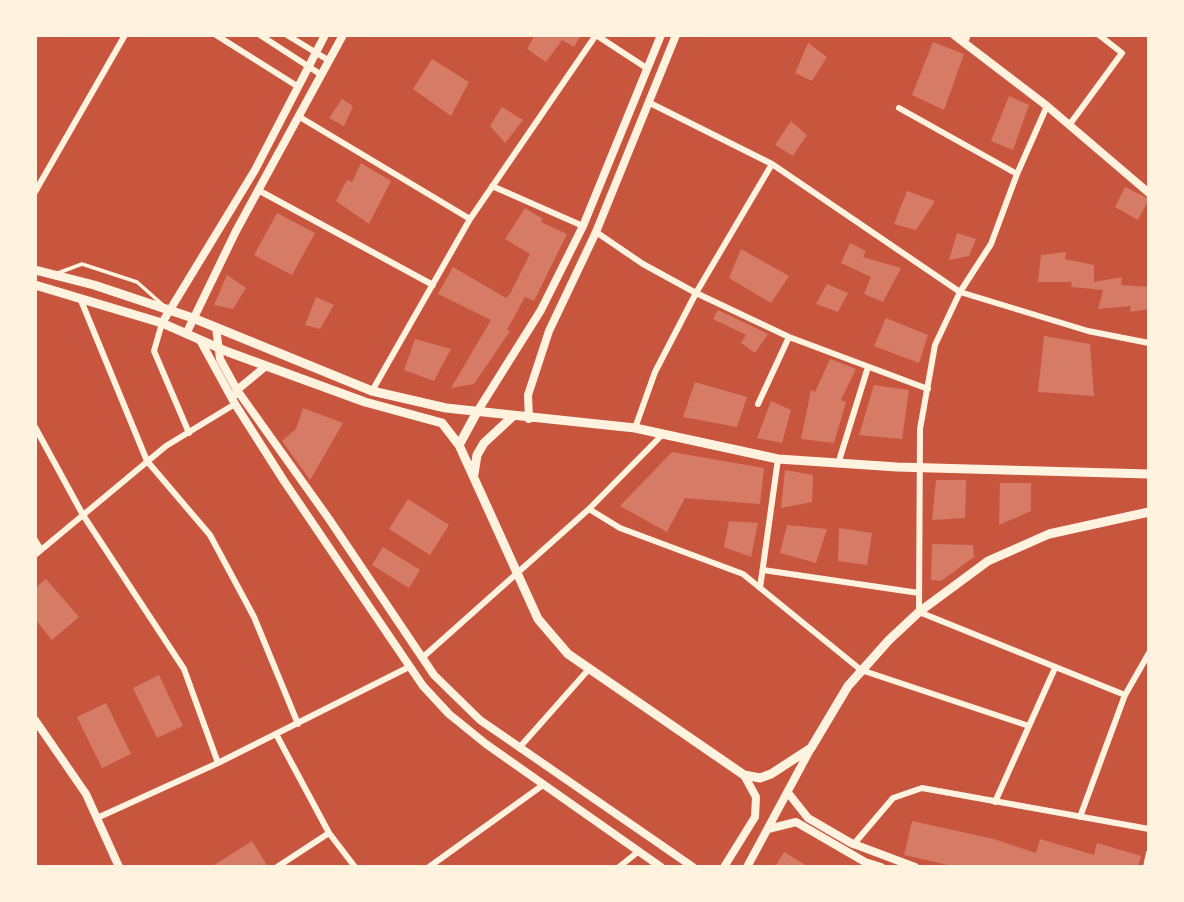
<!DOCTYPE html>
<style>
body{margin:0}
#map{position:relative;width:1184px;height:902px;overflow:hidden;background:#c8553d;font-family:"Titillium Web",sans-serif}
canvas{display:block}
.frame{position:absolute;inset:0;border:37px solid #fff3e0;pointer-events:none}
</style>
<div id="map">
<canvas width="1184" height="902"></canvas>
<div class="frame"></div>
</div>
<script>
const c = document.querySelector('canvas').getContext('2d');
c.lineJoin = 'round';
function fillPath(path, color) {
  c.fillStyle = color;
  c.fill(path, 'evenodd');
}
function shape(rows) {
  const path = new Path2D();
  for (const r of rows) {
    path.moveTo(r[0], r[1]);
    for (let i = 2; i < r.length; i += 2) path.lineTo(r[i], r[i + 1]);
  }
  return path;
}
function trace(path, color, width, dash) {
  c.strokeStyle = color;
  c.lineWidth = width;
  c.lineCap = dash ? 'butt' : 'round';
  c.setLineDash(dash || []);
  c.stroke(path);
}
fillPath(shape([
 [535,35,581,35,574,47,562,40,546,62,527,49],
 [933,42,964,54,944,110,912,95],
 [808,43,827,57,812,81,795,73],
 [432,59,469,82,451,116,413,89],
 [1009,96,1029,105,1013,150,991,141],
 [342,99,353,106,344,126,329,118],
 [502,107,523,120,505,143,490,126],
 [791,121,807,135,793,156,775,145],
 [361,163,391,181,369,224,336,201,347,180,352,182],
 [1125,187,1149,199,1138,220,1115,207],
 [907,191,935,201,916,230,894,224],
 [525,208,543,219,541,222,567,234,534,301,525,297,507,330,510,331,474,384,451,388,491,320,438,294,453,267,506,298,510,294,530,254,505,239],
 [277,213,315,233,292,275,254,255],
 [957,233,976,239,969,256,949,260],
 [850,243,866,251,863,257,901,268,883,302,864,294,871,277,841,263],
 [741,249,789,276,771,303,729,278],
 [1066,252,1065,259,1094,265,1094,282,1122,277,1121,285,1149,287,1149,309,1130,312,1131,306,1098,309,1103,290,1071,287,1072,282,1038,282,1041,255],
 [227,275,246,288,233,309,214,305],
 [827,284,848,293,838,312,816,304],
 [316,297,334,305,320,329,305,325],
 [718,310,768,334,755,353,741,343,746,335,713,319],
 [886,318,928,335,919,363,874,346],
 [1044,336,1090,344,1094,396,1038,392],
 [415,339,451,349,434,381,404,370],
 [830,359,856,369,841,400,846,402,834,443,801,439,811,390,815,392],
 [695,382,747,397,737,427,683,417],
 [874,385,909,390,902,439,859,435],
 [771,401,791,410,782,443,757,438],
 [303,408,343,423,310,480,282,441,296,429],
 [672,452,764,468,760,504,685,498,667,532,620,506],
 [785,470,813,475,812,502,781,508],
 [936,480,966,480,965,518,932,520],
 [1000,483,1031,483,1031,511,999,525],
 [408,499,449,525,430,555,389,529],
 [729,521,758,523,751,557,724,547],
 [787,525,827,529,816,563,780,553],
 [839,528,872,533,867,565,838,561],
 [932,544,973,545,974,557,941,581,931,580],
 [383,547,420,570,409,588,372,565],
 [46,579,79,617,52,640,35,619,35,588],
 [159,675,183,726,157,738,133,688],
 [106,703,131,754,102,768,77,717],
 [912,821,994,839,1036,853,1040,839,1094,855,1097,843,1141,856,1138,867,957,867,904,855],
 [252,841,268,867,211,867],
 [784,852,809,867,775,867]
]), '#d67c66');
trace(shape([
 [58,273,82,264,137,282,163,305]
]), '#fff3e0', 3.5);
trace(shape([
 [216,35,297,86],
 [260,35,320,74],
 [287,35,328,60],
 [965,42,968,35],
 [648,102,772,164,960,292,1088,331,1149,343],
 [1047,106,1017,174,991,244,960,292,935,345,920,429,919,612,1125,695],
 [899,108,1017,174],
 [298,116,470,219],
 [1070,124,1122,53,1099,35],
 [492,186,583,226],
 [258,190,433,285],
 [35,192,125,35],
 [596,232,643,264,696,293,789,337,928,389],
 [80,298,147,461,210,535,254,617,298,724],
 [162,323,154,351,189,433],
 [372,391,470,219,596,35,648,69],
 [758,404,789,337],
 [35,427,83,515,184,669,218,763,97,818],
 [635,428,655,372,696,293,772,164],
 [838,464,868,367],
 [589,509,620,528,743,574,861,670,1029,726],
 [35,540,41,550],
 [35,555,166,446,235,404],
 [763,570,919,593],
 [760,588,778,459],
 [422,658,589,509,662,435],
 [276,734,329,833,355,867],
 [519,748,589,669],
 [218,763,409,667],
 [995,802,1055,668],
 [1080,817,1125,695,1149,653],
 [853,845,893,798,922,788,1149,829],
 [277,867,329,833],
 [429,867,543,785],
 [619,867,639,851],
 [1146,867,1149,853]
]), '#fff3e0', 6);
trace(shape([
 [954,35,1047,106,1149,193],
 [162,323,255,170,325,35],
 [216,327,220,359,237,390,329,519,434,675,480,720,693,867],
 [187,332,236,231,343,35],
 [200,340,235,404,284,481,423,686,449,714,486,744,661,867],
 [236,394,237,390,266,366],
 [477,412,541,310,583,226,661,35],
 [529,419,528,395,549,331,596,232,676,35],
 [35,720,86,794,119,867],
 [789,794,808,818,851,843,915,867],
 [768,829,796,822,865,862,881,867],
 [724,867,755,817,756,797,744,775],
 [747,867,811,748]
]), '#fff3e0', 8);
trace(shape([
 [35,270,94,285,193,318,372,391,446,408,635,428,778,459,897,467,1149,474],
 [35,285,162,323,228,352,365,402,442,423,459,445,538,619,568,654,744,775,760,778,771,774,811,748,848,686,889,640,919,612,988,561,1049,534,1149,512],
 [459,445,477,412],
 [474,474,477,455,484,443,512,417]
]), '#fff3e0', 9);
</script>
